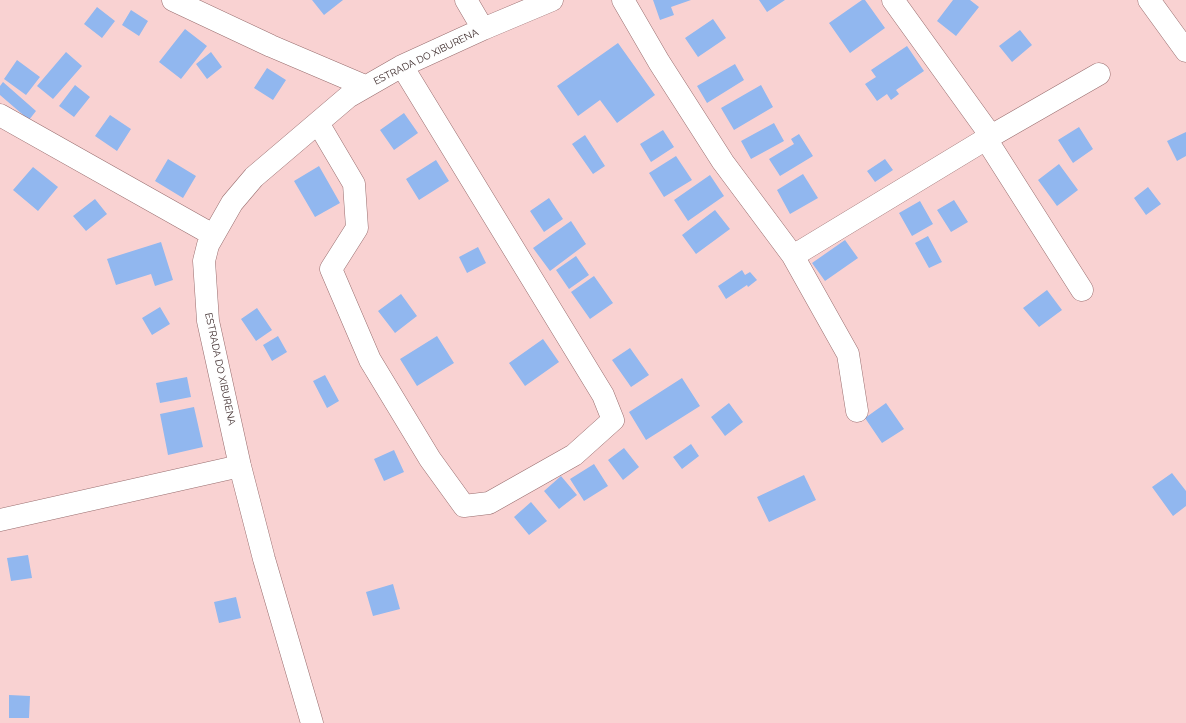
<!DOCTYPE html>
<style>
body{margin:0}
canvas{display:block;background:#f9d2d2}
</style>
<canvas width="1186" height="723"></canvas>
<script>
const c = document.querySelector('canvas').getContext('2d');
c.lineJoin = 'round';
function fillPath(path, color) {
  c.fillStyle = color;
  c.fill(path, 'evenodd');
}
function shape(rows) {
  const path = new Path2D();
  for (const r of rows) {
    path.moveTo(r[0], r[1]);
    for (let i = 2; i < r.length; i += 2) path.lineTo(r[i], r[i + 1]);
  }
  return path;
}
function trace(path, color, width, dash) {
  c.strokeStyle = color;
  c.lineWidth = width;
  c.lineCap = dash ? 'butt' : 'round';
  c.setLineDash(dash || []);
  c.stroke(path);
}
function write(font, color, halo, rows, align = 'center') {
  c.font = font + ' Raleway,sans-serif';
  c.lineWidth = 3;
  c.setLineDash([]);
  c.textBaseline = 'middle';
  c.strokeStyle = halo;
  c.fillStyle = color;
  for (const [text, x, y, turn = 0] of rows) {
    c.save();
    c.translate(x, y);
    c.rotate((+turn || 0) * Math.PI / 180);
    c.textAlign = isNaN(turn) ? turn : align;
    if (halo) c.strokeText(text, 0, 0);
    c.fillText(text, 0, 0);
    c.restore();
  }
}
fillPath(shape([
 [312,0,343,0,324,15],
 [653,0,691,0,671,7,674,15,660,20],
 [759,0,785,0,767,12],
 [862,0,865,0,885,28,850,53,829,23],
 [953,0,970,0,979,7,956,36,937,21],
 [97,7,115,21,102,38,84,24],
 [131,10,148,21,139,36,122,25],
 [713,19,726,38,698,57,685,38],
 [185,29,207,46,181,79,159,62],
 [1020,30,1032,45,1012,62,999,46],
 [618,43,655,95,617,123,600,100,578,116,557,86],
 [907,46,924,71,896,90,899,94,891,100,887,94,877,101,865,84,876,77,871,70],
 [66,52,82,66,53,99,37,86],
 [211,52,222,67,207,79,196,64],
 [17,60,40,77,26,95,4,79],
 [735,64,744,80,707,103,697,86],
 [267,68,286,80,273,100,254,88],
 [3,82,36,111,29,120,0,95,0,86],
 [75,85,90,97,74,117,59,106],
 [761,85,773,107,734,130,721,108],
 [404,113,418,133,394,150,380,130],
 [110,115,131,129,117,151,95,136],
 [774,123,784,141,751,159,741,141],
 [1079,127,1093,149,1073,163,1058,140],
 [663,130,674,147,651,162,640,144],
 [1186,132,1186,156,1177,161,1167,141],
 [799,134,813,156,780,176,769,159,794,144,791,139],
 [585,135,605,166,593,174,572,144],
 [676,156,692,180,664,197,649,173],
 [168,159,196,176,183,198,155,181],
 [885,159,893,170,875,182,867,171],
 [436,160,449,181,419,200,406,179],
 [1059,164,1078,190,1057,206,1038,180],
 [319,166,340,203,315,217,294,181],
 [33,167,58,187,38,211,13,190],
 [803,174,818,198,790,214,777,190],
 [710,175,724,196,688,221,674,200],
 [1148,187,1161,204,1146,215,1134,198],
 [549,198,563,219,544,232,530,211],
 [95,199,107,214,86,231,73,216],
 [954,200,968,222,951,232,937,210],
 [920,201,933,224,912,236,899,213],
 [715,210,730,229,696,254,682,235],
 [571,221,586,244,550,271,533,248],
 [928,236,942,262,929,268,915,243],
 [845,240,858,258,825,281,812,263],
 [161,242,173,280,155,286,151,274,116,285,107,259],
 [478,247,486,263,467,273,459,257],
 [576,256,589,275,569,289,556,270],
 [742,270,745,275,750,272,757,280,748,287,747,285,726,299,718,286],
 [594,276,613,303,590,319,571,292],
 [1047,290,1062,310,1039,327,1023,308],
 [401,294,417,316,395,333,378,311],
 [160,307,170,324,152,335,142,318],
 [257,308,272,330,256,341,241,319],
 [278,336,287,352,272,361,263,345],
 [437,336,454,363,417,386,400,359],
 [543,339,559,362,525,386,509,363],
 [630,348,649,375,631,387,612,360],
 [325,375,339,401,327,408,313,381],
 [187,377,191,397,160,403,156,383],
 [682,378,700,406,646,440,629,412],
 [729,403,743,422,725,436,711,417],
 [886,403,904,429,882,443,865,418],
 [194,407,203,447,168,455,160,414],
 [691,444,699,456,682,469,673,457],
 [624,448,639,467,623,480,608,460],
 [394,450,404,472,384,481,374,459],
 [594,464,608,486,584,501,570,479],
 [1172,473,1186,491,1186,506,1173,516,1152,487],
 [804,475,816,500,769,522,757,497],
 [561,476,577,495,559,509,544,491],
 [531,502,547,521,529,535,514,517],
 [28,555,32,578,11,581,7,558],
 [393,584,400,609,373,616,366,592],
 [236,597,241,618,219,623,214,602],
 [9,695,30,696,29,718,9,718]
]), '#91b7ef');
const minor = shape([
 [173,0,271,46,365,86],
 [466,0,483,29],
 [623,0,659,62,723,162,793,256,848,354,857,411],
 [893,0,991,136],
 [1149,0,1186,51],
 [0,115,213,235],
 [318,123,354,184,357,228,331,269,370,360,430,459,464,506,489,503,574,455,613,420,603,395,402,66],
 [986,139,1082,290],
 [793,256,991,136,1099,74],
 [0,520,240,466],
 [312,723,264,559,240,466,208,321,204,261,208,245,232,203,254,177,348,97,402,66,483,29,552,0]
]);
trace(minor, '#986d6e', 23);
trace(minor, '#fff', 22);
write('10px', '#3d2b2b', '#fefefe', [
 ["ESTRADA DO XIBURENA",426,57,-26],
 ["ESTRADA DO XIBURENA",220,369,78]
]);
</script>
